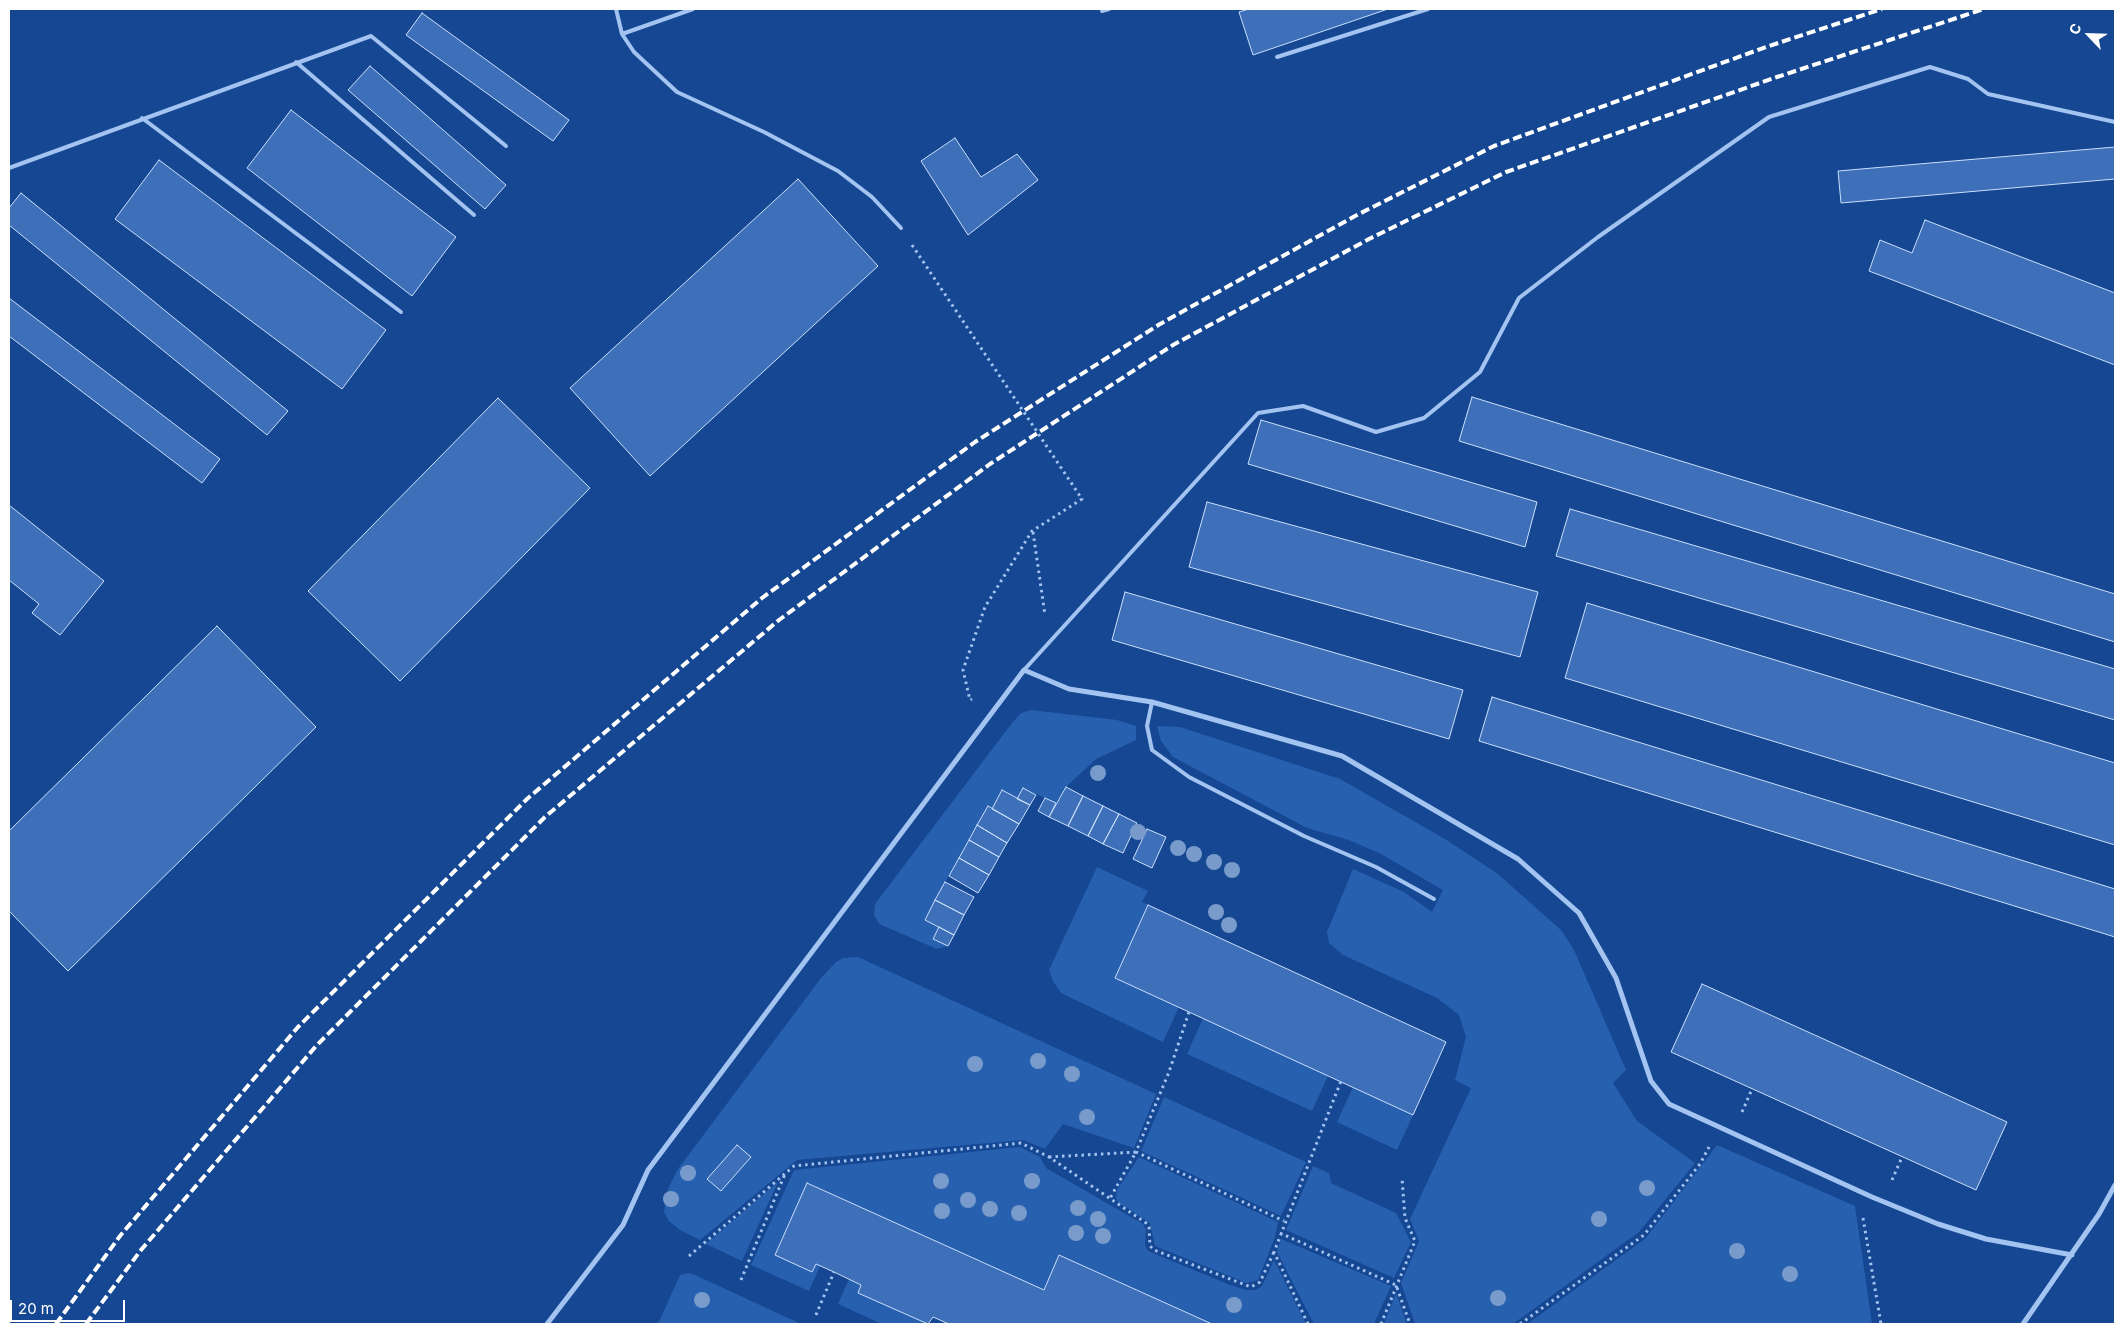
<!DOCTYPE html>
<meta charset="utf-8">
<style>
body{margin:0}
#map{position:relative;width:2124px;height:1333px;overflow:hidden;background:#154792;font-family:Inter,sans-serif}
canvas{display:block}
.frame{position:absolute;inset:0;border:10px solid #fff;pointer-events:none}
.north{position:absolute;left:2064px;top:10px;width:50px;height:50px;-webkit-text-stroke:4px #154792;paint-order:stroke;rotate:294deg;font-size:14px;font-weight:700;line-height:20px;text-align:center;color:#fff}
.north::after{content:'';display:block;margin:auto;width:18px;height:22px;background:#fff;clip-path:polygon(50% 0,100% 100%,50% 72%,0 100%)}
.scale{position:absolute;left:10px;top:1300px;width:115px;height:22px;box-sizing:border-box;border:2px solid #fff;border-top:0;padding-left:6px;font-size:15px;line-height:18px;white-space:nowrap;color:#fff;-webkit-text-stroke:4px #154792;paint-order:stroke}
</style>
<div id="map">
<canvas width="2124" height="1333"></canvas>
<div class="frame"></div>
<div class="north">С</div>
<div class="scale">20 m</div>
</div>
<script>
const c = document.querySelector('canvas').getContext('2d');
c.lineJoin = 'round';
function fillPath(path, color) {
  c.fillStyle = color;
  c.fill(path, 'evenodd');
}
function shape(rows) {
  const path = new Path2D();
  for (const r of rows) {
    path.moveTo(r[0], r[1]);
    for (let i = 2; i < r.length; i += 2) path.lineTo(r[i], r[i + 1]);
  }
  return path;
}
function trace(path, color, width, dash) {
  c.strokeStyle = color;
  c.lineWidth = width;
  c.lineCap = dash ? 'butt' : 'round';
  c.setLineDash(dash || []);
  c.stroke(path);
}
fillPath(shape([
 [1031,710,1117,720,1136,726,1136,740,1096,759,1066,787,1056,803,1023,788,1017,799,1002,790,992,809,977,825,925,919,939,927,934,939,948,946,937,949,879,924,874,915,875,904,1012,723,1021,713],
 [1157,726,1180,727,1340,779,1445,839,1498,874,1562,931,1574,950,1626,1070,1613,1083,1637,1121,1695,1163,1639,1232,1513,1324,1415,1324,1401,1283,1419,1241,1410,1219,1471,1088,1455,1080,1466,1037,1459,1015,1437,998,1343,955,1329,943,1327,932,1353,869,1404,892,1432,912,1443,890,1379,853,1349,840,1307,828,1173,757,1161,741],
 [1097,867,1148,891,1142,902,1148,905,1115,978,1179,1007,1163,1042,1061,993,1053,981,1049,970],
 [858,957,1156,1094,1134,1148,1063,1124,1045,1149,1023,1140,797,1160,700,1240,680,1230,669,1221,664,1212,668,1189,678,1169,821,978,836,962,843,958],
 [1203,1018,1328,1076,1312,1111,1187,1054],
 [1353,1087,1413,1115,1397,1150,1337,1122],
 [1164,1097,1306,1162,1281,1216,1141,1151],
 [1717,1145,1855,1206,1872,1324,1527,1324,1645,1239],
 [1020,1147,1040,1157,1046,1168,1143,1224,1146,1230,1145,1245,1148,1251,1230,1285,1246,1290,1256,1290,1262,1286,1274,1260,1306,1324,1212,1324,1060,1255,1044,1290,808,1183,775,1254,812,1272,816,1264,820,1266,809,1291,751,1265,794,1170],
 [1139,1157,1278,1222,1275,1237,1258,1280,1247,1283,1155,1246,1150,1223,1119,1203,1116,1198,1117,1190],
 [1313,1166,1329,1173,1331,1183,1396,1213,1411,1242,1394,1278,1286,1230],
 [778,1182,742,1261,706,1244],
 [1281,1239,1391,1286,1374,1324,1314,1324,1277,1252],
 [688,1273,695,1275,799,1323,658,1324,680,1275],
 [849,1279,861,1285,858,1293,928,1324,882,1324,838,1304],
 [1396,1293,1407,1324,1384,1324]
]), '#2860b0');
const building = shape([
 [1249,9,1388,9,1253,55,1239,12,1249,9],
 [422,13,569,120,553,141,406,35,422,13],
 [370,66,506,185,485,209,348,90,370,66],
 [291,110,456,237,412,296,247,168,291,110],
 [955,138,981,177,1017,154,1038,180,968,235,921,161,955,138],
 [2115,147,2115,179,1841,203,1838,171,2115,147],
 [159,160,386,330,342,389,115,219,159,160],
 [798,179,878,266,650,476,570,388,798,179],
 [21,193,288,411,267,435,9,225,9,208,21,193],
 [1925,220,2115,293,2115,365,1869,271,1880,240,1912,253,1925,220],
 [9,298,220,459,202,483,9,336,9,298],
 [1472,397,2115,594,2115,642,1459,441,1472,397],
 [498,398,590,488,400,681,308,591,498,398],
 [1261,420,1537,502,1525,547,1248,464,1261,420],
 [1207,502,1538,592,1520,657,1189,567,1207,502],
 [9,505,104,581,60,635,32,613,39,604,9,580,9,505],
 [1570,509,2115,669,2115,720,1556,556,1570,509],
 [1125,592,1463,690,1449,739,1112,640,1125,592],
 [1587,603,2115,763,2115,845,1565,678,1587,603],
 [217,626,316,727,68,971,9,911,9,831,217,626],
 [1492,697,2115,889,2115,937,1479,741,1492,697],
 [1066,787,1083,796,1068,826,1049,817,1066,787],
 [1023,788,1036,795,1030,805,1017,799,1023,788],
 [1002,790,1030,805,1019,824,992,809,1002,790],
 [1083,796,1103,806,1088,836,1068,826,1083,796],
 [1045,798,1056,803,1049,817,1038,811,1045,798],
 [988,806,1019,824,1007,843,977,825,988,806],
 [1103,806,1119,814,1103,844,1088,836,1103,806],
 [1119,814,1137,823,1123,853,1103,844,1119,814],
 [977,825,1007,843,999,857,969,840,977,825],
 [1147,829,1166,837,1152,868,1133,859,1147,829],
 [969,840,999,857,989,875,959,858,969,840],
 [959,858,989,875,978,893,949,876,959,858],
 [945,882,974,897,964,915,935,900,945,882],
 [935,900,964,915,954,935,925,920,935,900],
 [1148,905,1446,1042,1413,1115,1115,978,1148,905],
 [939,927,954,935,948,946,933,939,939,927],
 [1702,984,2007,1122,1976,1190,1671,1052,1702,984],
 [737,1145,751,1157,721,1191,707,1179,737,1145],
 [807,1183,1044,1290,1059,1255,1212,1324,949,1324,933,1317,928,1324,858,1293,861,1285,834,1272,816,1264,812,1272,775,1255,807,1183]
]);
fillPath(building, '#3e70b9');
trace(building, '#cadffc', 1);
trace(shape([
 [912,245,1082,499,1032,531,985,607,963,670,970,700,972,699],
 [1033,532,1045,615],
 [1189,1012,1169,1072,1136,1152,1284,1221],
 [1742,1112,1752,1089],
 [1049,1157,1136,1152,1109,1200],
 [1892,1180,1902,1157],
 [1863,1218,1881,1324],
 [1280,1233,1396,1285,1410,1324],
 [689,1256,794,1166,1021,1143,1049,1157,1146,1223,1149,1227,1150,1246,1154,1250,1251,1287,1260,1282,1274,1252],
 [741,1280,785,1174],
 [816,1315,834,1272],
 [1308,1324,1274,1252,1341,1081],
 [1381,1324,1415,1241,1405,1218,1402,1178],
 [1520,1324,1644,1235,1700,1164,1709,1147]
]), '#a3c3f1', 3, [2.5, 4]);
trace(shape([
 [616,9,622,34,693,9],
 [1102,11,1109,9],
 [622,34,634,52,677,92,764,132,838,171,872,197,901,228],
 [1277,57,1428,9],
 [296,62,474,215],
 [142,118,401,312],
 [9,168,371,36,506,146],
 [1024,670,1258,413,1303,406,1376,432,1424,418,1480,372,1519,298,1598,237,1769,117,1930,67,1968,79,1988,94,2115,122],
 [1152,702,1147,726,1152,750,1189,777,1304,836,1376,867,1434,899]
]), '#a3c3f1', 4);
trace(shape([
 [547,1324,623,1225,648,1170,1024,670,1069,689,1152,702,1342,756,1518,859,1579,913,1616,978,1651,1081,1669,1104,1872,1197,1938,1224,1986,1239,2072,1255],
 [2023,1324,2099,1214,2115,1185]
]), '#a3c3f1', 5);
trace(shape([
 [56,1324,120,1236,298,1027,527,799,762,598,975,442,1160,324,1355,216,1494,146,1766,47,1882,9],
 [86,1324,141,1250,317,1045,545,817,779,620,990,464,1173,345,1369,239,1506,172,1777,77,1984,9]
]), '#fff', 4, [9, 4]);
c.fillStyle = '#799bcc';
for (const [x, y] of [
 [1098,773],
 [1138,832],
 [1178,848],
 [1194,854],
 [1214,862],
 [1232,870],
 [1216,912],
 [1229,925],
 [1038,1061],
 [975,1064],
 [1072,1074],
 [1087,1117],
 [688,1173],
 [941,1181],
 [1032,1181],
 [1647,1188],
 [671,1199],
 [968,1200],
 [1078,1208],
 [990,1209],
 [942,1211],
 [1019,1213],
 [1098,1219],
 [1599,1219],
 [1076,1233],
 [1103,1236],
 [1737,1251],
 [1790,1274],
 [1498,1298],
 [702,1300],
 [1234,1305]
]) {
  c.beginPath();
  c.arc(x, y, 8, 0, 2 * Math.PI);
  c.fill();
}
</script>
